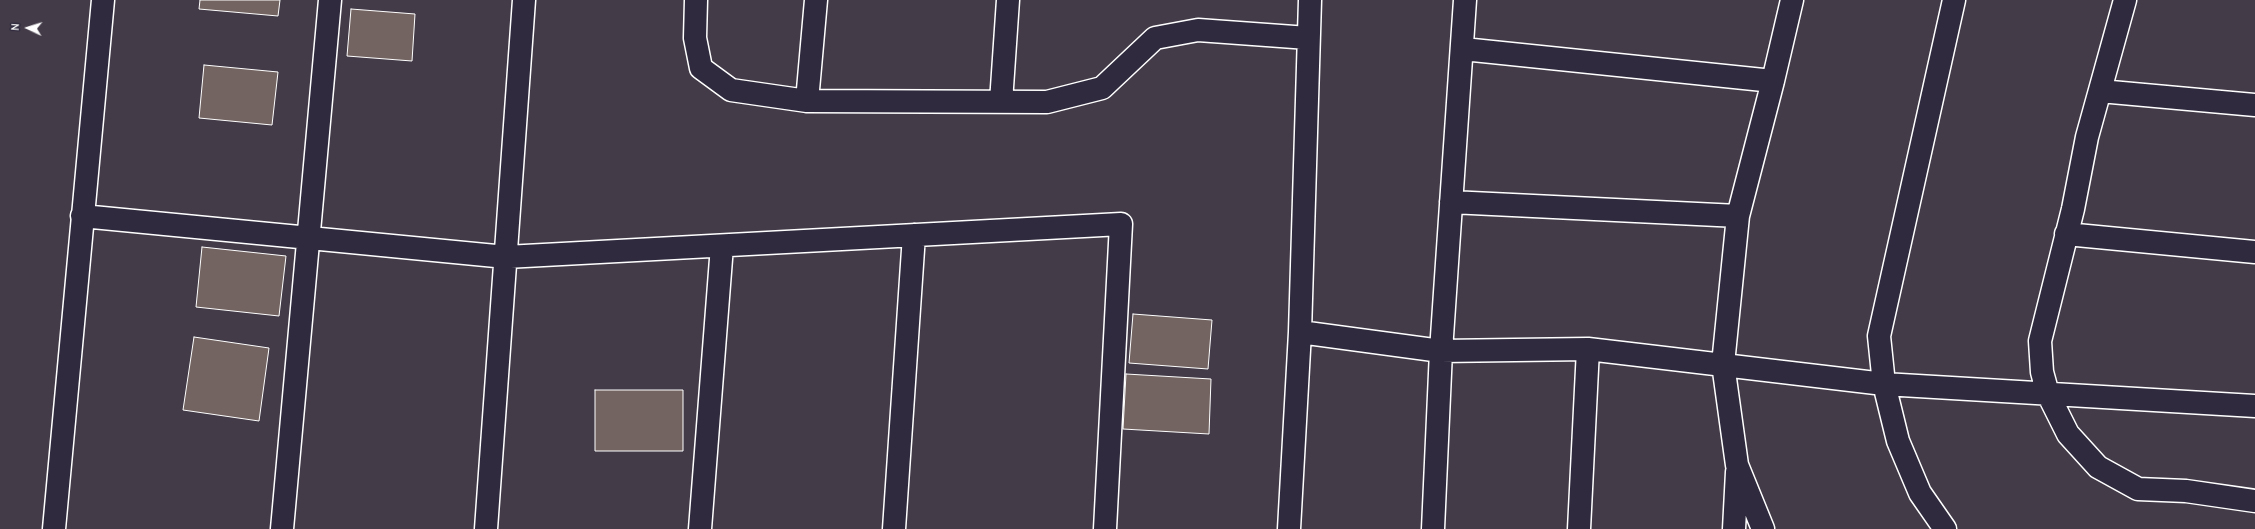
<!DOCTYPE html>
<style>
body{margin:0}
#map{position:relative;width:2255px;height:529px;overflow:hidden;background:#433b48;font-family:"Comic Neue",sans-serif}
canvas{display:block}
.north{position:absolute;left:8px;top:8px;width:40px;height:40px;-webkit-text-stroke:3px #2f2a3d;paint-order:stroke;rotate:274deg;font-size:11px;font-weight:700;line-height:16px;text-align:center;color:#fff}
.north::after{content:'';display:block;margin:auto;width:14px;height:18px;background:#fff;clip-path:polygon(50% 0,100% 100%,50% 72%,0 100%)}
</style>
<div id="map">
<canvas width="2255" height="529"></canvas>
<div class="north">N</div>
</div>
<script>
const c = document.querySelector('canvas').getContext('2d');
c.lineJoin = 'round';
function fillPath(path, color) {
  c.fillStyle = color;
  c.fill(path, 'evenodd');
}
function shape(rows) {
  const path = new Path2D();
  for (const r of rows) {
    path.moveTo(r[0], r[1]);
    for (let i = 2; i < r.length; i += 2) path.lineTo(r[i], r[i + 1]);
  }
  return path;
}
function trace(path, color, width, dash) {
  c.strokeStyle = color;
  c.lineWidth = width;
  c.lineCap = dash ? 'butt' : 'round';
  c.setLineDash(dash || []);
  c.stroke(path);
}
const building = shape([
 [200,0,280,0,278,16,199,9,200,0],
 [351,9,415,14,412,61,347,56,351,9],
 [204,65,278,72,272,125,199,118,204,65],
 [202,247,286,256,279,316,196,307,202,247],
 [1133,314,1212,320,1208,369,1129,363,1133,314],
 [194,337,269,348,259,421,183,410,194,337],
 [1126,374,1211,379,1209,434,1123,429,1126,374],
 [595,390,683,390,683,451,595,451,595,390]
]);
fillPath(building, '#736461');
trace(building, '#fff', 1);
const minor = shape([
 [696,0,695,38,701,68,731,90,807,101,1047,102,1102,88,1155,38,1198,30,1308,38],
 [2125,0,2087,137,2073,209,2040,341,2042,372,2048,394,2068,434,2098,467,2138,489,2186,491,2255,501],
 [1463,49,1773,81],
 [2100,91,2255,105],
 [807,101,816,0],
 [1001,102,1008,0],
 [1451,202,1738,216],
 [82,216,506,257,1121,224,1105,529],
 [2066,234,2255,252],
 [1300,332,1441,351,1588,349,1884,384,2255,406],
 [54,529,103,0],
 [282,529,330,0],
 [486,529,524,0],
 [700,529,722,246],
 [894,529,914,235],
 [1289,529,1300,332,1310,0],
 [1433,529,1441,351,1465,0],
 [1579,529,1588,349],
 [1734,529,1737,472],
 [1763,529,1737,465,1723,364,1738,216,1773,81,1792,0],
 [1945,529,1920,493,1898,441,1884,384,1879,336,1954,0]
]);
trace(minor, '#fff', 25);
trace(minor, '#2f2a3d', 22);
</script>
